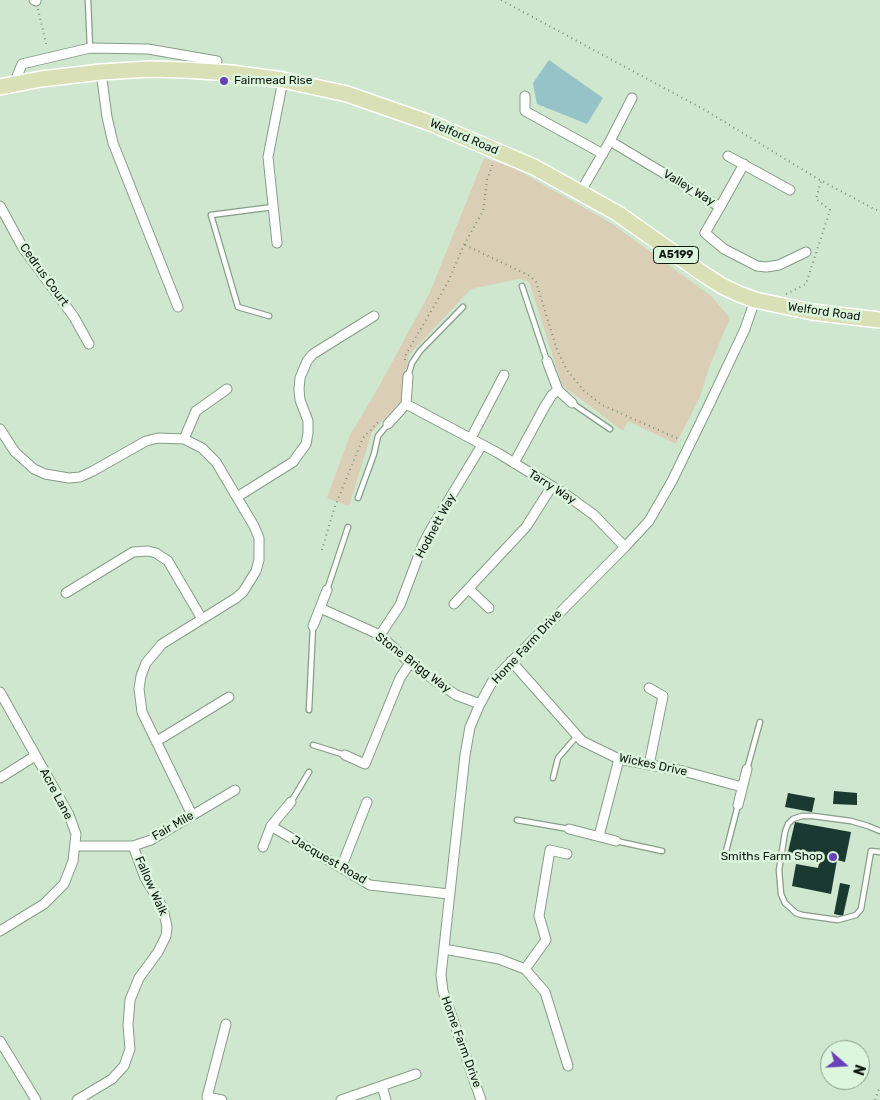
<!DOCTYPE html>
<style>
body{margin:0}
#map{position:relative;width:880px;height:1100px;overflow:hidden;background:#cfe7cf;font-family:Rubik,sans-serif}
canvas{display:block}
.north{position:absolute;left:820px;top:1040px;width:50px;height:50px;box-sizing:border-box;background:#dcf5dd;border:1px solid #8a9d8b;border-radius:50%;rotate:109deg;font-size:14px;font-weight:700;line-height:20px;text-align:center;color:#0f180f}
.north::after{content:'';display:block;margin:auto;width:18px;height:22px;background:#6b41b9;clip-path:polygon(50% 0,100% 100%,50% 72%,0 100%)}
</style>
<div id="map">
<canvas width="880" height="1100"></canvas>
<div class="north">N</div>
</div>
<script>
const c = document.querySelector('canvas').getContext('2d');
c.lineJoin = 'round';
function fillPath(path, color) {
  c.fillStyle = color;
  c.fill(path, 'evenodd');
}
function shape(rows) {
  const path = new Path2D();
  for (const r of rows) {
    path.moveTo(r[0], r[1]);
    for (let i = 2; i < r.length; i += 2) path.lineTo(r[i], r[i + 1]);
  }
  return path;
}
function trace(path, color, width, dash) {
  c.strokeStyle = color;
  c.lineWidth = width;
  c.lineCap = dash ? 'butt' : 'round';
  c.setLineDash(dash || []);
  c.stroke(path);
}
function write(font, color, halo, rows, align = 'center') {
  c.font = font + ' Rubik,sans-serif';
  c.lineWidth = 5;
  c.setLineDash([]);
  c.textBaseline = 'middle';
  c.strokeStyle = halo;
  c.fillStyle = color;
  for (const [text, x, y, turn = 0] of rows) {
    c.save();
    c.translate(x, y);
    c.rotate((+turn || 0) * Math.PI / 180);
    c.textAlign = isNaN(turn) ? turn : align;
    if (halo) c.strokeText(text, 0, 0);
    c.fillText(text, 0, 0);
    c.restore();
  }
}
fillPath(shape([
 [484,158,514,168,611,223,711,296,730,318,709,368,700,397,676,444,628,421,623,431,562,385,529,282,519,279,471,289,409,355,401,401,372,432,349,506,327,498,350,435,377,390,430,292]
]), '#dacfb6');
fillPath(shape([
 [549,60,603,98,587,124,537,104,533,83]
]), '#96c3c8');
fillPath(shape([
 [834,791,857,793,857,805,833,804],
 [788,793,815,798,812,812,785,807],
 [795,822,851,832,845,862,837,860,831,894,792,886,796,864,818,868,821,854,799,850,798,854,788,852],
 [840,883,850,885,843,916,834,914]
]), '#193931');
const lane = shape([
 [88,0,90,48],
 [522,286,547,361],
 [269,316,238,307,211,215,273,207],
 [408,376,412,363,420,351,463,307],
 [572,403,610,429],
 [358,498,374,454,378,436,388,424],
 [327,590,348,527],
 [309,710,313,626],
 [313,745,345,755],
 [747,769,760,722],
 [553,778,558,758,577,736],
 [291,802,309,772],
 [517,820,569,829],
 [880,831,868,826,851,821,813,816,802,816,793,819,788,824,785,832,779,870,781,894,785,903,796,913,802,915,838,920,856,915,861,909,871,851,880,852],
 [616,841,662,851],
 [724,859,738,805]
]);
const street = shape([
 [34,0,36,1],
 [101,72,107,117,113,143,178,307],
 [14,84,22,64,90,48,148,49,217,61],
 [525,96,525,111,603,154],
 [610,141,632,98],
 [728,156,790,190],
 [581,191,610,141,720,207,705,233,724,249,757,266,766,267,779,265,806,252],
 [0,206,23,248,74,317,89,344],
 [720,207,744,164],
 [277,243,268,157,283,80],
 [547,361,558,390,572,403],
 [406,404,498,453,568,496,594,515,625,547],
 [388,424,406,404,408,376],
 [0,429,15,452,34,469,45,474,69,478,80,477,93,471,146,441,158,438,184,439,202,448,216,462,254,526,259,538,259,560,256,571,243,592,236,598,162,644,146,663,141,676,139,689,142,712,192,815],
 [471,438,504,375],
 [184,439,196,411,227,389],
 [514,463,545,406,552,395,558,390],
 [237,497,293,462,306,444,308,433,308,421,300,400,299,389,300,378,307,361,313,354,374,316],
 [469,589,489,608],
 [66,593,133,552,148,551,156,553,168,561,202,619],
 [454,604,526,527,552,486],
 [320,608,380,635,410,663,456,695,480,704],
 [313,626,327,590],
 [380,635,400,605,423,544,431,529,482,445],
 [511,661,582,741,619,759,683,771,742,787],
 [0,692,69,815,76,834,73,861,64,884,44,904,0,931],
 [157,741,229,697],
 [345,755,365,764,400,678,410,663],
 [649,765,663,696,649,688],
 [0,778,35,756],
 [738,805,747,769],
 [271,826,370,885,449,894],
 [569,829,616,841],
 [599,836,619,759],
 [75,846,133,846,151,840,235,790],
 [263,847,271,826,291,802],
 [341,868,367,802],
 [444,949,499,959,525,969,545,992,568,1066],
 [525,969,546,940,539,916,550,850,567,854],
 [0,1041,36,1100],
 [382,1086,386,1100],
 [77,1100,112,1079,124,1066,130,1049,128,1025,130,1000,139,978,158,952,166,936,167,927,163,908,145,878,133,846],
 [222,1100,207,1097,226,1024],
 [341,1100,416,1074],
 [481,1100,443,991,441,975,465,755,470,727,480,704,492,682,500,673,625,547,649,521,672,481,709,405,745,329,755,300]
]);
const primary = shape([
 [0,87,41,79,101,72,150,69,185,70,231,73,283,80,347,94,433,124,534,167,617,213,702,273,722,286,739,294,755,300,812,312,880,320]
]);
trace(lane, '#869d87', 7);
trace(street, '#869d87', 11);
trace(primary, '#fff', 18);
trace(shape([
 [501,0,705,110,818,179,880,212],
 [38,9,47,48],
 [465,245,530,276,536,282,557,350,567,370,584,391,602,405,681,440],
 [786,294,806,284,830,210,816,199,821,181],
 [405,360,405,356,448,282,464,245,483,211,487,180,493,163],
 [322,550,334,509,363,438,379,421],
 [875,1100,880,1086]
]), '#7d8f7d', 2, [1, 4]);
trace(lane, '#fff', 4.5);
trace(street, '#fff', 9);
trace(primary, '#d9e0b5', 15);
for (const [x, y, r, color] of [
 [224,81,5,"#6b41b9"],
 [833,857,5,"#6b41b9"]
]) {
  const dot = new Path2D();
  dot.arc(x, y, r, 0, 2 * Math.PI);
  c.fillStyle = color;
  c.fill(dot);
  trace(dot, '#dcf5dd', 2);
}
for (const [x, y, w] of [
 [676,255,45]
]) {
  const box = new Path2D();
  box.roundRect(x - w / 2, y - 8.5, w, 17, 4);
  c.fillStyle = '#dcf5dd';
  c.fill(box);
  trace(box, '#0f180f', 1);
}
write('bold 11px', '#0f180f', null, [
 ["A5199",676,255]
]);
write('12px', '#0f180f', '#dcf5dd', [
 ["Fairmead Rise",234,81],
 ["Smiths Farm Shop",823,857,"right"]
], 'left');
write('12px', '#0f180f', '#dcf5dd', [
 ["Welford Road",464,137,23],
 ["Valley Way",689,188,31],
 ["Cedrus Court",44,275,54],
 ["Welford Road",824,312,8],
 ["Tarry Way",552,487,32],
 ["Hodnett Way",436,526,-62],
 ["Home Farm Drive",527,647,-47],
 ["Stone Brigg Way",413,663,37],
 ["Wickes Drive",653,765,12],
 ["Acre Lane",56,794,62],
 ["Fair Mile",173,826,-30],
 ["Jacquest Road",329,860,30],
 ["Fallow Walk",151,886,66],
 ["Home Farm Drive",461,1042,70]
]);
</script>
